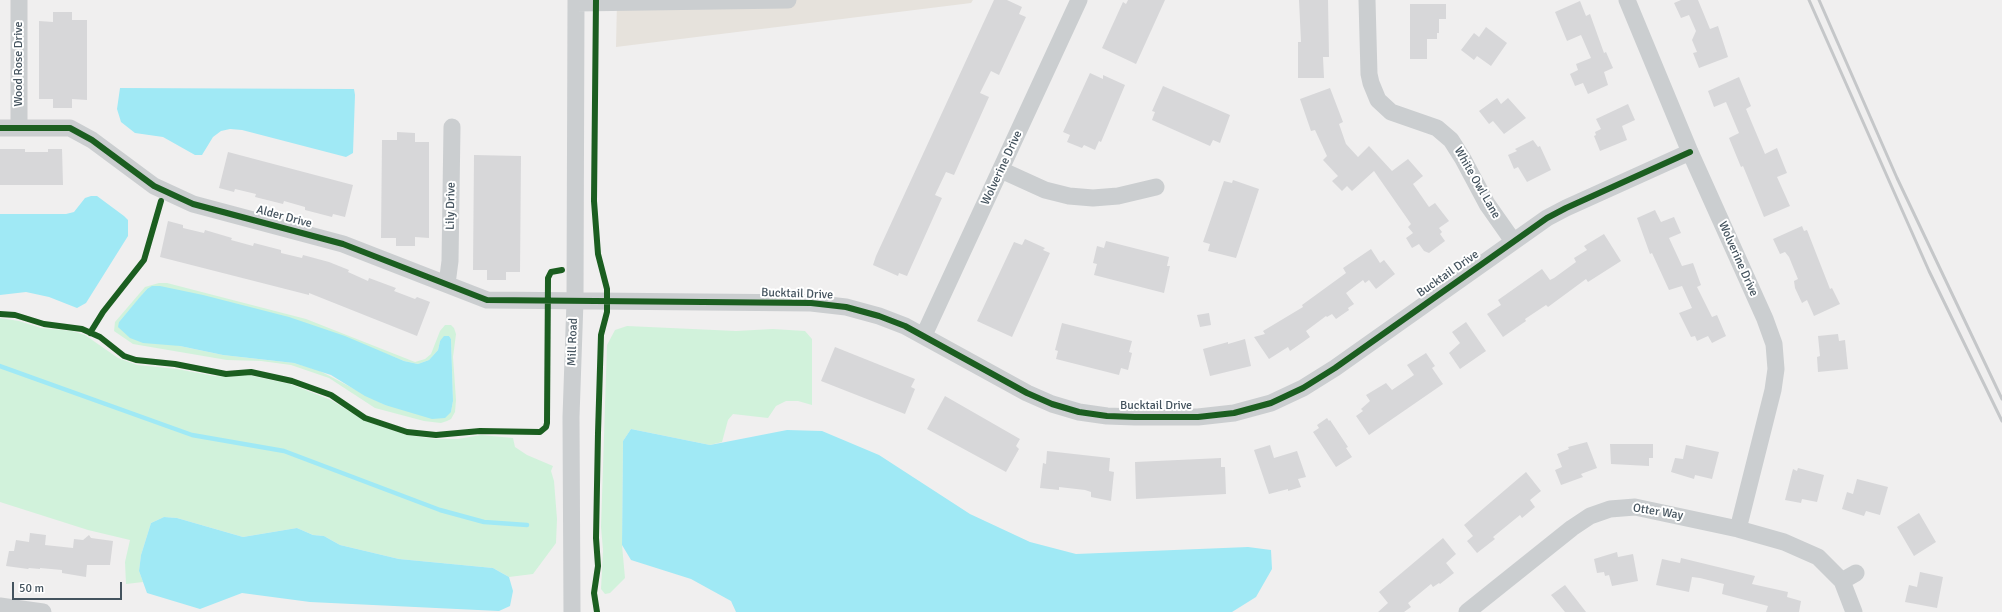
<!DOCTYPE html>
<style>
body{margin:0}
#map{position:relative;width:2002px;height:612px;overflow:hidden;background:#f0efef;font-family:Signika,sans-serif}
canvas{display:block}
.scale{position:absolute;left:12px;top:582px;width:110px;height:18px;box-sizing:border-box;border:2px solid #44535e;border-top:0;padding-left:5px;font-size:12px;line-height:14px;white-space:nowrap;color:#44535e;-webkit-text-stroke:3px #fff;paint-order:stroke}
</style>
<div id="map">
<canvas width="2002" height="612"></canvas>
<div class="scale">50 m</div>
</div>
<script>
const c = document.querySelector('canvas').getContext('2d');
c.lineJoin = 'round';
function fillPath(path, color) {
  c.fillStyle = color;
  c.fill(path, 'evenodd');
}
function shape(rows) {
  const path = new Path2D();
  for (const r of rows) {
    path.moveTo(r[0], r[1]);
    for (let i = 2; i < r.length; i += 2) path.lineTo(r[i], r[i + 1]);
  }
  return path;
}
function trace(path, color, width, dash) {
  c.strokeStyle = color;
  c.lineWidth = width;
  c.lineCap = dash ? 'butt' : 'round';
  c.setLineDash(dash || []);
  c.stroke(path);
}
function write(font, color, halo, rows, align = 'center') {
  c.font = font + ' Signika,sans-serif';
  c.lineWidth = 4;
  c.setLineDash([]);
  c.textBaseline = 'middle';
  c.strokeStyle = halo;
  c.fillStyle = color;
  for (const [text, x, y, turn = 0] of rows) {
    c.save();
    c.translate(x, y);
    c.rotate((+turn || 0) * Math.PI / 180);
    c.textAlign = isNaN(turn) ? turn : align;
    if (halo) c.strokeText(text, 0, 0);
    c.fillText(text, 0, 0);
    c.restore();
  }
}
fillPath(shape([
 [617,0,973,0,971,3,616,47]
]), '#e6e2dc');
fillPath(shape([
 [159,283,167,283,306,319,415,362,425,359,431,354,440,331,445,325,451,325,454,328,456,334,453,357,456,400,455,412,451,419,447,421,441,423,424,421,375,408,329,378,291,365,261,361,227,360,133,344,114,331,115,322,145,287],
 [147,289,379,351,404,361,418,364,429,360,438,350,440,341,449,336,451,339,453,401,451,412,385,405,318,370,294,363,223,355,180,346,119,322],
 [0,318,19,321,41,328,72,331,85,335,118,358,137,365,177,369,214,376,227,377,248,375,290,384,331,400,365,421,406,435,436,439,458,439,481,435,513,438,515,447,527,455,553,466,551,471,554,481,557,519,556,543,533,574,509,577,493,568,399,559,340,545,324,536,313,535,297,528,243,537,177,518,164,517,151,523,141,555,139,571,143,582,126,584,125,562,130,540,88,530,0,502],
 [627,326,736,331,773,329,805,331,812,339,812,405,798,401,786,401,776,406,768,418,733,414,728,420,722,442,710,445,631,429,623,441,622,545,625,578,610,593,605,594,601,589,603,550,601,527,607,345,615,330]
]), '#d1f2db');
fillPath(shape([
 [120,88,351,89,354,89,355,95,353,153,346,157,242,130,230,129,221,131,213,137,202,155,195,155,163,137,135,133,121,122,117,109],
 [91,196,97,196,124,216,128,220,128,236,86,303,77,308,49,297,26,292,0,295,0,214,66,214,74,212,85,198],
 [152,286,160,286,203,295,289,317,345,336,404,361,418,364,429,360,438,350,440,341,444,336,449,336,451,339,453,401,451,412,445,418,432,419,385,405,365,396,331,375,294,363,223,355,180,346,143,343,130,338,118,327,119,322,139,298,147,289],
 [631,429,710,445,787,430,822,431,879,455,970,514,1030,542,1076,554,1248,547,1271,550,1272,569,1256,597,1232,612,736,612,731,601,691,579,631,560,622,545,623,441],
 [164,517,177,518,243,537,297,528,313,535,324,536,340,545,399,559,493,568,509,577,513,591,510,606,499,611,310,602,242,593,200,609,147,593,139,571,141,555,151,523]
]), '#a0e9f5');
trace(shape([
 [0,366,192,435,284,451,440,510,484,522,527,525]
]), '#a0e9f5', 4.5);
fillPath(shape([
 [994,0,1007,0,1022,7,1019,14,1026,17,999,75,991,71,980,93,989,97,954,175,946,172,935,195,942,198,907,276,899,273,898,276,873,265,876,256],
 [1128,0,1165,0,1136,64,1102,48,1123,2,1126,4],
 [1299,0,1328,0,1329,57,1323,57,1324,78,1298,78,1298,42,1301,42],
 [1681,0,1698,0,1710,29,1718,26,1728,57,1699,68,1693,53,1697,52,1692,40,1696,31,1689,15,1681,18,1674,3],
 [1580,1,1586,16,1590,14,1604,53,1606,52,1613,68,1604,72,1608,85,1588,94,1583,83,1575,86,1570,74,1578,70,1576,64,1591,58,1581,35,1567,41,1555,12],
 [1410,4,1446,4,1446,19,1439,19,1439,33,1437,33,1437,39,1427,39,1427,59,1410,59],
 [53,12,72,12,72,20,87,20,87,100,72,99,72,108,53,108,53,99,39,99,39,21,53,22],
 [1486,27,1507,43,1491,66,1477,56,1474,60,1461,50,1474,33,1479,37],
 [1090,73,1103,79,1103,75,1125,85,1101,142,1099,141,1095,150,1084,145,1082,148,1067,142,1070,135,1063,132],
 [1739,77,1751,106,1746,109,1765,154,1777,148,1787,173,1777,177,1790,206,1764,217,1743,166,1741,167,1729,138,1739,133,1726,102,1714,107,1708,91],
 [1163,86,1230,115,1220,143,1213,140,1210,146,1152,120,1155,112,1152,111],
 [1330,88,1343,122,1339,124,1346,144,1358,157,1369,146,1392,171,1408,159,1423,176,1413,184,1429,207,1435,203,1449,221,1439,228,1442,232,1440,234,1445,241,1429,253,1424,251,1419,244,1412,248,1406,238,1413,233,1408,227,1411,224,1374,171,1352,191,1347,186,1342,191,1332,181,1338,176,1323,160,1327,156,1315,130,1311,131,1300,99],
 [1497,98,1501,104,1508,98,1526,118,1504,134,1493,121,1489,124,1479,111],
 [1628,104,1635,120,1622,126,1627,140,1600,151,1594,136,1596,135,1595,132,1601,129,1596,119],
 [397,132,415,133,415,142,429,142,429,238,415,237,415,246,396,246,396,238,381,238,382,140,397,140],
 [1533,140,1538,147,1540,146,1551,170,1527,182,1518,167,1514,169,1508,155,1517,151,1515,149],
 [0,149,25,149,25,152,48,152,48,149,62,149,63,185,0,185],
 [228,152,353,185,345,217,333,214,332,217,305,210,305,207,284,201,283,204,255,197,256,194,235,189,234,192,219,188],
 [474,155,521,156,520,272,506,272,506,280,487,280,487,270,473,270],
 [1233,180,1259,189,1236,258,1208,251,1210,244,1203,242,1224,181,1232,183],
 [1655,210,1661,222,1674,217,1681,233,1669,238,1682,266,1693,263,1701,285,1697,287,1712,317,1717,315,1726,336,1712,343,1708,336,1697,341,1695,336,1691,337,1679,313,1692,308,1682,286,1669,290,1652,253,1650,254,1637,218],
 [168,221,183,225,183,228,204,233,205,230,232,238,231,240,253,246,254,243,281,250,281,253,302,258,303,255,329,262,349,270,348,272,368,281,369,278,396,288,394,291,415,299,417,297,430,302,417,336,309,293,309,295,160,257],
 [1802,226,1804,231,1807,230,1830,289,1832,288,1840,304,1814,316,1807,300,1802,303,1795,288,1794,281,1798,279,1789,257,1785,252,1780,254,1773,239],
 [1604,234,1621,261,1588,282,1586,279,1548,307,1546,305,1525,319,1526,321,1503,337,1487,314,1501,305,1498,300,1542,269,1550,280,1554,278,1576,262,1574,258,1587,250,1584,246],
 [1025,239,1045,248,1043,250,1050,253,1012,337,977,321,1014,242,1022,245],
 [1106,241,1169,257,1167,266,1170,266,1164,293,1094,275,1097,264,1093,263,1097,246,1104,248],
 [1371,249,1380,263,1384,260,1395,274,1376,289,1369,280,1365,283,1363,280,1346,293,1354,304,1348,308,1349,310,1336,319,1332,314,1327,317,1326,316,1306,331,1310,337,1303,342,1290,351,1288,347,1269,359,1254,337,1265,334,1263,331,1303,307,1302,305,1346,273,1343,268],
 [1209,313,1211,325,1200,327,1197,315],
 [1466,322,1486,351,1460,369,1449,353,1460,343,1452,332],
 [1062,323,1132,341,1129,352,1132,353,1128,370,1121,368,1119,375,1056,359,1058,351,1055,350],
 [1838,334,1839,341,1845,340,1848,369,1818,372,1817,357,1820,356,1818,336],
 [1245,339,1251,366,1210,376,1203,349,1228,342,1228,344],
 [835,347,915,379,911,387,915,389,905,414,821,381],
 [1426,353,1435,366,1432,368,1443,384,1369,435,1356,416,1363,411,1361,409,1370,401,1366,395,1386,383,1392,390,1414,375,1407,365],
 [945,396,1020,439,1016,446,1019,449,1006,472,927,429],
 [1327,418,1329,421,1330,420,1348,447,1346,448,1352,457,1336,467,1313,432,1319,428,1317,425],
 [1587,442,1597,468,1581,474,1583,477,1561,485,1555,470,1562,467,1557,454,1569,449,1568,447],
 [1610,444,1653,444,1653,458,1649,458,1649,466,1611,464],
 [1270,445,1274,458,1297,451,1306,477,1298,479,1301,487,1288,491,1288,489,1269,494,1254,450],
 [1686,445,1719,452,1712,479,1695,475,1694,479,1671,472,1675,458,1683,459],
 [1047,451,1110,458,1109,471,1114,472,1111,501,1091,497,1091,492,1085,490,1059,487,1059,490,1040,488,1043,463,1046,464],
 [1221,458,1221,467,1225,467,1226,494,1136,499,1135,462],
 [1798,468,1824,475,1817,502,1802,499,1801,503,1785,500,1793,469,1797,471],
 [1526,472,1541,491,1530,500,1535,507,1522,518,1520,515,1493,537,1495,539,1477,553,1467,541,1473,536,1464,525],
 [1857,479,1888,487,1880,515,1866,511,1864,516,1842,509,1847,492,1853,494],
 [1919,513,1936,542,1914,556,1897,527],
 [30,533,46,535,45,545,73,548,74,539,83,540,89,535,91,538,113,541,110,565,87,565,86,577,62,573,62,570,40,568,40,569,29,568,28,569,6,566,9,551,14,551,16,540,29,542],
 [1443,538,1456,554,1446,563,1454,573,1440,584,1439,583,1433,587,1431,584,1408,603,1411,607,1404,612,1378,612,1388,603,1379,592],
 [1617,552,1618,557,1633,554,1638,581,1612,586,1609,575,1605,576,1604,572,1597,573,1594,559],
 [1681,558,1755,576,1752,584,1788,592,1787,597,1801,601,1799,612,1766,612,1768,606,1722,594,1724,584,1700,578,1692,577,1689,592,1656,585,1662,559,1680,563],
 [1920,572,1943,577,1937,608,1905,602,1909,585,1917,587],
 [1565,585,1586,612,1565,612,1551,595]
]), '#d7d7d9');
trace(shape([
 [1367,0,1369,74,1371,83,1378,100,1391,112,1437,128,1451,140,1463,159,1487,204,1513,241],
 [1627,0,1690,152,1765,319,1774,344,1776,369,1773,390,1738,529],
 [576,3,788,0],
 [0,128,70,128,92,140,154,186,193,204,343,244,487,300,811,303,846,307,879,316,905,326,1027,393,1052,404,1079,412,1107,416,1135,417,1198,417,1234,413,1271,403,1303,388,1335,368,1547,218,1566,208,1690,152],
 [19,128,19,0],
 [1001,170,1045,190,1069,196,1093,198,1118,196,1156,187],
 [447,284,450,261,452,127],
 [924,335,1079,0],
 [1842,581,1856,573],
 [0,606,43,612],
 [572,612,571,417,575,301,576,0],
 [1467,612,1572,528,1590,516,1610,509,1635,507,1738,529,1784,542,1818,557,1842,581,1854,612]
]), '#cbced0', 17);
trace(shape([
 [1809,0,1929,271,2002,421],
 [1819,0,1897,178,2002,399]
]), '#c5c7c9', 3);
trace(shape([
 [596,0,594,201,598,254,607,289,607,312,601,335,598,433,596,538,598,566,594,593,597,612],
 [0,128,70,128,92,140,154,186,193,204,343,244,487,300,811,303,846,307,879,316,905,326,1027,393,1052,404,1079,412,1107,416,1135,417,1198,417,1234,413,1271,403,1303,388,1335,368,1547,218,1566,208,1690,152],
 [0,314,15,315,44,324,82,329,100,337,124,356,136,360,175,364,226,374,251,372,292,381,331,395,365,418,407,432,436,435,480,431,540,432,546,427,547,423,548,278,551,272,562,270],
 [90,333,103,312,144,260,161,201]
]), '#1b5e20', 6);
write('12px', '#44535e', '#fff', [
 ["Wood Rose Drive",19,64,-90],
 ["Wolverine Drive",1002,168,-65],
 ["White Owl Lane",1477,183,60],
 ["Lily Drive",451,206,-89],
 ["Alder Drive",284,217,15],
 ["Wolverine Drive",1738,259,66],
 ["Bucktail Drive",1448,274,-35],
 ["Bucktail Drive",797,294,2],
 ["Mill Road",573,342,-88],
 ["Bucktail Drive",1156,406],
 ["Otter Way",1658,512,9]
]);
</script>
